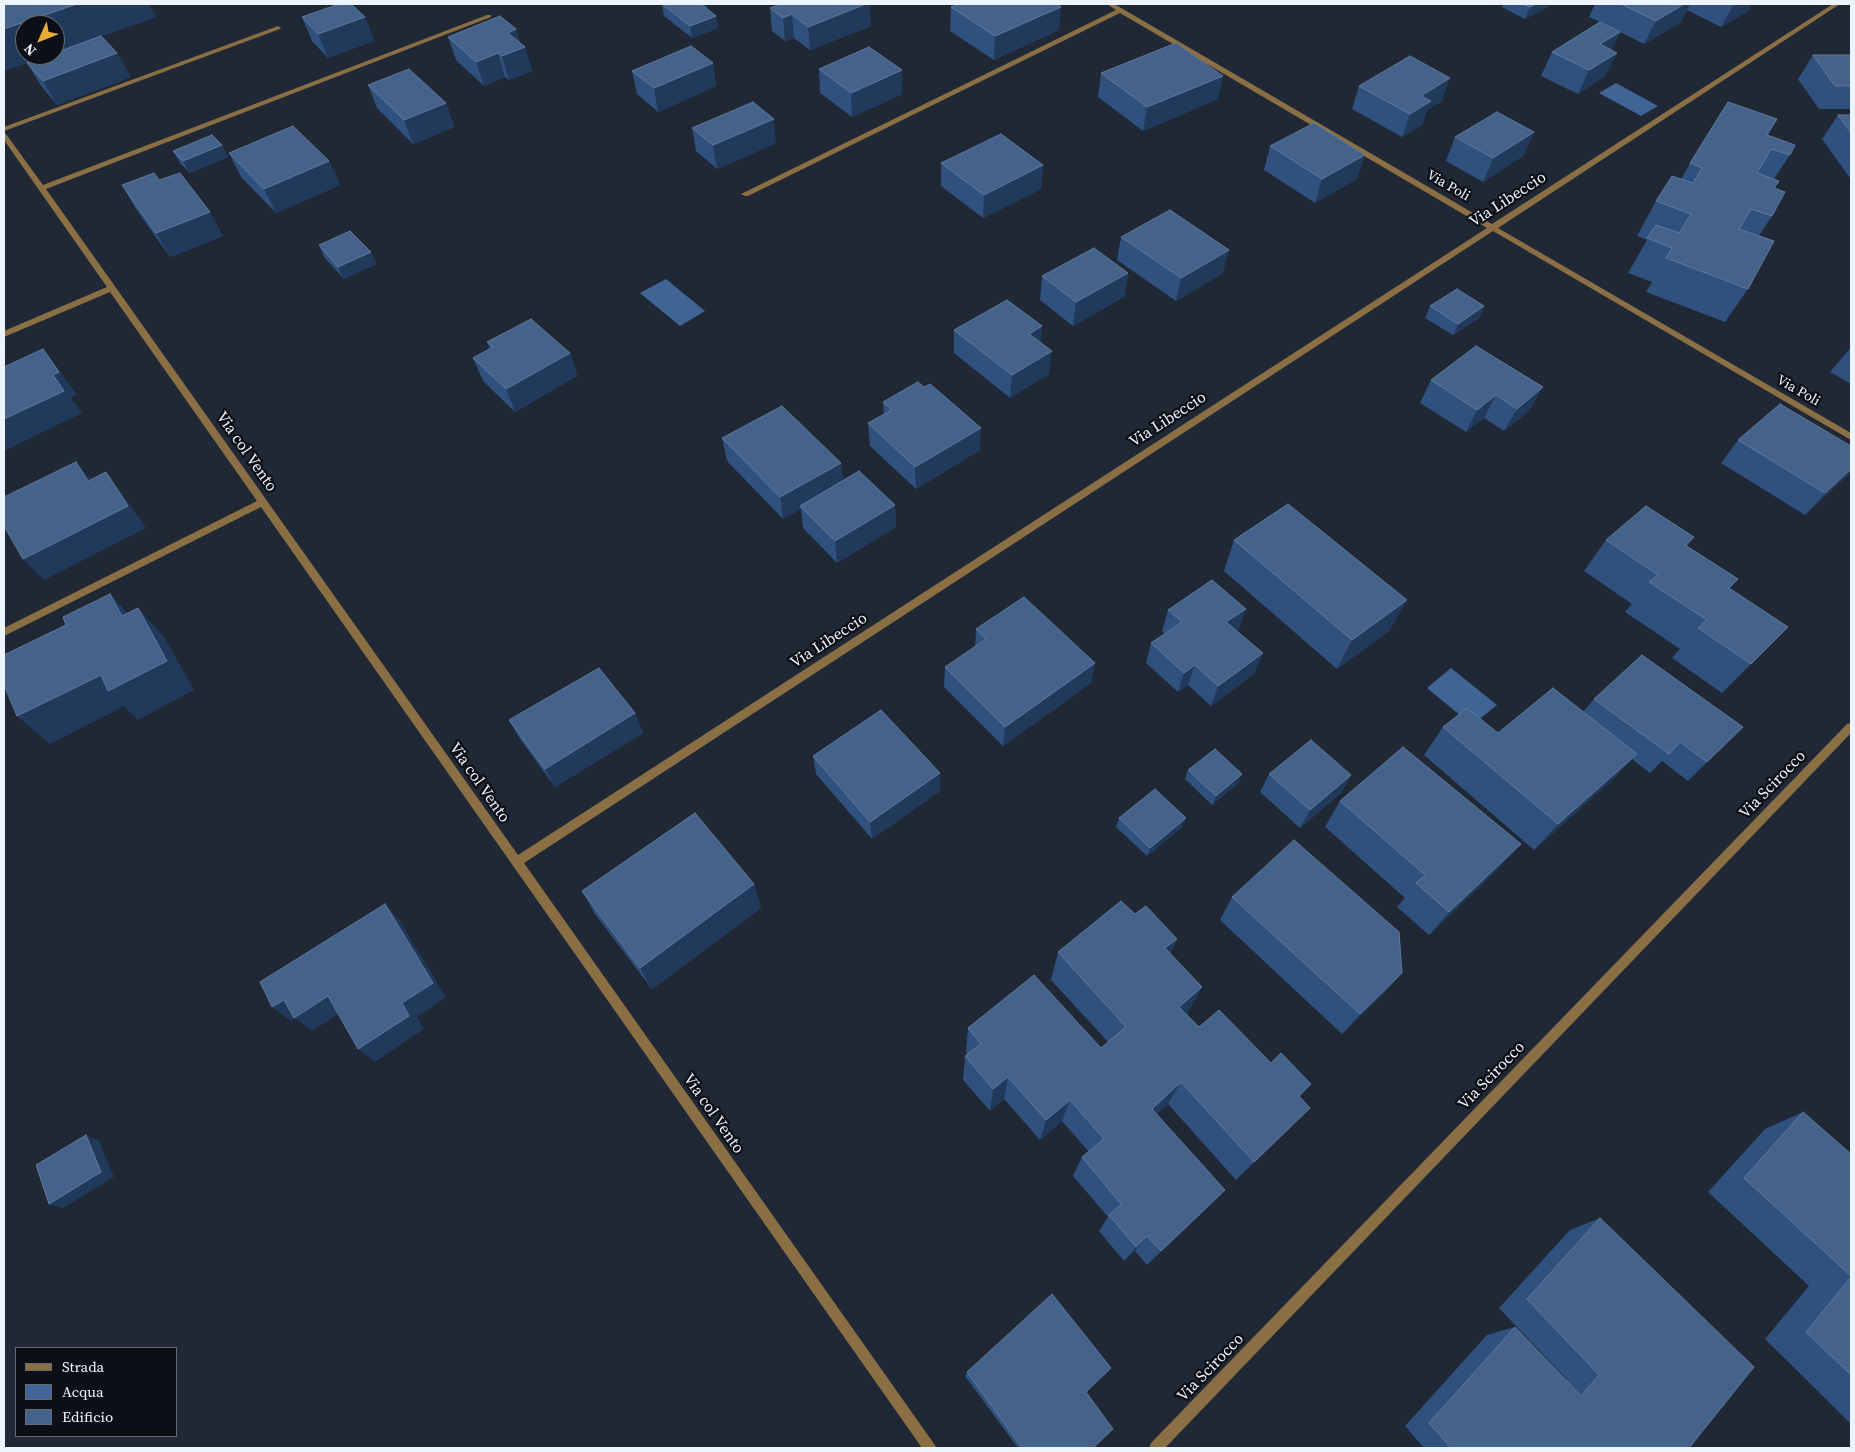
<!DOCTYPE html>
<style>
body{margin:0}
#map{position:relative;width:1855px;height:1452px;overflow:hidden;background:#1f2834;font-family:"Source Serif 4",serif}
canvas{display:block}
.frame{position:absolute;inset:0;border:5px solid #eef4fd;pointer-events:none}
.legend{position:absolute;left:15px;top:1347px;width:162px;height:90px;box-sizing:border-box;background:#0c1016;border:1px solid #666b72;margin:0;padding:6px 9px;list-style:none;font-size:15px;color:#eef4fd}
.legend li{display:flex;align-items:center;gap:10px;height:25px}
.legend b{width:25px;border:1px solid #666b72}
.north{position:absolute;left:15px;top:15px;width:50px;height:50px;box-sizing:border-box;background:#0c1016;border:1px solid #666b72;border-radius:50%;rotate:226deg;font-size:14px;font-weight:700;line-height:20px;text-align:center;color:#eef4fd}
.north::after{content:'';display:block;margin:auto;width:18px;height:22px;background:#eaaa39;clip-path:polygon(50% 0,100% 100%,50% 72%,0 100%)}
</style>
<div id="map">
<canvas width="1855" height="1452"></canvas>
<div class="frame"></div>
<ul class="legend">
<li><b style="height:6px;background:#8a6f45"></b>Strada</li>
<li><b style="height:14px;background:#406496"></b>Acqua</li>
<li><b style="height:14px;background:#45628b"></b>Edificio</li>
</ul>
<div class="north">N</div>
</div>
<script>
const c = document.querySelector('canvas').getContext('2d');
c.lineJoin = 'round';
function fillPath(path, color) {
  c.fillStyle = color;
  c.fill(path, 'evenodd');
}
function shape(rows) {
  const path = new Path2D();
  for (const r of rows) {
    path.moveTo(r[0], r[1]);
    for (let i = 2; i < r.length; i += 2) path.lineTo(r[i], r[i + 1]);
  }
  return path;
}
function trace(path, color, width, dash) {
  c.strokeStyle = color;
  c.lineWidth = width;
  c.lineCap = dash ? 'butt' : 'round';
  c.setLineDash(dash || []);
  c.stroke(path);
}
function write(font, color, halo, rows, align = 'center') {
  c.font = font + ' "Source Serif 4",serif';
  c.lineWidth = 4.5;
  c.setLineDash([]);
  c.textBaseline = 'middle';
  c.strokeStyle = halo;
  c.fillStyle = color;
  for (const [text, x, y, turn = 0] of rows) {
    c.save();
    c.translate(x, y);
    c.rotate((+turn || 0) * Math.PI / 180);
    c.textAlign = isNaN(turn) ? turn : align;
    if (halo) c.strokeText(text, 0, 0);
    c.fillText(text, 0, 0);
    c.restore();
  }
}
fillPath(shape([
 [1616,83,1658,106,1641,116,1599,93],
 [666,279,705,311,680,326,640,293],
 [1451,668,1497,705,1472,725,1427,688]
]), '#406496');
fillPath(shape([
 [1107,4,1114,4,1123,9,1492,224,1833,4,1840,4,1498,228,1851,433,1851,440,1493,231,524,863,937,1448,922,1448,261,507,4,636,4,628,257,501,110,292,4,337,4,331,107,287,4,140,4,133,6,134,43,185,487,15,491,15,491,17,46,189,518,855,1487,228,1120,13,748,196,745,196,741,194,1116,10,1107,4],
 [278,26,281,28,280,29,4,131,4,127,278,26],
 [1851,723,1851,733,1165,1448,1149,1448,1151,1443,1847,724,1851,723]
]), '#8a6f45');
fillPath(shape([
 [4,4,149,4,156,17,102,36,117,53,131,77,57,105,42,87,27,63,49,55,6,70,4,67],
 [335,4,351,4,365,17,374,41,328,58,312,41,302,17,336,5],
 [662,4,707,4,708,7,706,8,716,16,718,28,692,38,664,16],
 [1503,4,1550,4,1548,7,1525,19,1502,7],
 [1595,4,1752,4,1748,11,1721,27,1687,10,1680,23,1644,44,1620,32,1611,50,1617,53,1605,76,1578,94,1541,76,1552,52,1600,22,1589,17],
 [951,7,1059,30,994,60,950,31],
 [770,8,871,26,810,50,794,38,785,41,772,31],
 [516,29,520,43,525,47,532,71,509,80,505,77,484,86,456,60,448,37],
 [1813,55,1851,55,1851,109,1819,109,1798,79],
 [713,63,716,86,658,112,637,94,632,71],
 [819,69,902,70,902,94,852,117,820,93],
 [1101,73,1218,99,1143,131,1098,97],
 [368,85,446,103,454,127,413,144,377,108],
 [1359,86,1442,101,1427,110,1422,125,1402,137,1352,109],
 [1838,115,1851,115,1851,178,1850,178,1822,139],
 [692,128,776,143,717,169,696,151],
 [1534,132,1523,156,1483,182,1446,161,1455,137],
 [1767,135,1790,155,1774,179,1772,216,1759,236,1748,289,1725,322,1646,292,1652,282,1628,273,1647,240,1637,236,1656,201,1681,179,1690,163],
 [222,145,228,157,190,173,180,163,173,151],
 [1270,146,1357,179,1315,203,1264,170],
 [229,153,329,161,340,185,276,213,241,177],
 [941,163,1043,165,1041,189,983,218,941,186],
 [159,180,223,236,170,257,136,209,122,185],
 [1121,237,1223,273,1176,301,1117,260],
 [319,245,371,252,376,264,344,279,324,257],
 [1128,273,1124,297,1073,326,1040,300,1042,276],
 [1430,306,1484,306,1479,318,1453,335,1425,318],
 [1042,326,1040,343,1049,374,1010,398,954,353,954,330],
 [487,342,570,353,577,376,515,412,483,381,473,358,490,349],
 [1476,346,1530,410,1504,431,1484,418,1466,432,1420,403,1431,380],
 [1851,347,1851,384,1830,372],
 [883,402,980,450,916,489,870,446,868,423,884,414],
 [722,438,841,463,843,481,895,505,896,527,837,563,803,528,801,509,783,519,727,461],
 [1738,440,1851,446,1851,472,1805,515,1721,463],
 [1694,537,1687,546,1738,579,1729,588,1788,627,1722,693,1672,658,1680,649,1625,612,1632,604,1584,571,1606,540],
 [1234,540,1390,630,1337,669,1224,571],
 [1168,610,1239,629,1236,631,1255,673,1211,706,1188,685,1178,692,1146,663,1151,643,1165,634,1162,631],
 [976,629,1095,663,1091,683,1003,746,944,687,945,667,975,647],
 [1642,655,1707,762,1688,781,1662,761,1650,773,1632,759,1611,781,1534,850,1424,755,1443,727,1498,733,1583,712,1594,699],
 [635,713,643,733,555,787,520,739,509,720],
 [813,756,940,791,872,839,816,774],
 [1188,770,1242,774,1238,783,1212,805,1185,779],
 [1269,774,1351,775,1341,793,1300,828,1260,792],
 [1340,801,1498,869,1429,935,1397,907,1405,898,1325,827],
 [1119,818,1182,827,1147,856,1116,827],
 [754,884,761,908,652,989,595,914,582,891],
 [1232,897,1402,973,1383,994,1342,1034,1220,920],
 [1135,914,1177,939,1170,954,1188,1013,1187,1015,1199,1027,1271,1063,1311,1084,1299,1097,1289,1129,1236,1180,1168,1104,1157,1114,1208,1207,1147,1265,1135,1251,1124,1261,1099,1231,1108,1217,1073,1176,1082,1157,1089,1152,1062,1121,1040,1140,1004,1099,990,1111,963,1080,965,1056,967,1054,966,1052,968,1028,1101,1048,1108,1042,1051,980,1058,952],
 [1803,1112,1851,1154,1851,1424,1765,1339,1809,1286,1708,1192,1765,1129],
 [1600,1218,1689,1448,1424,1448,1405,1426,1487,1335,1515,1327,1567,1381,1567,1380,1499,1308,1570,1230],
 [967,1372,1086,1392,1093,1448,1018,1448,965,1376]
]), '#30507e');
fillPath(shape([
 [77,4,149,4,156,17,55,53,55,25,25,25,25,55,49,55,6,70,4,66,4,29],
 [200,4,208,4,201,6],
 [696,4,707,4,708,7,697,11],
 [866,4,870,4,871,26,810,50,808,27],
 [1536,4,1550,4,1548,7,1525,19,1530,7],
 [1684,4,1690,4,1680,23,1644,44,1656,21],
 [1734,4,1752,4,1748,11,1721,27],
 [1061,7,1059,30,994,60,995,36],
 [792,14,794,38,785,41,783,18],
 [716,16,718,28,692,38,690,26],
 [365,17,374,41,328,58,318,34],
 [516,29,521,48,525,47,532,71,509,80,502,56,508,33],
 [1620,32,1609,55,1600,44],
 [117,53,131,77,57,105,43,81],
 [498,53,505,77,484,86,476,62],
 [1617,53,1605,76,1578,94,1589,70],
 [713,63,716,86,658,112,654,88],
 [902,70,902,94,852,117,851,93],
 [1223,76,1218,99,1143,131,1147,107],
 [1450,78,1442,101,1427,110,1422,125,1402,137,1410,114,1421,96],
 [446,103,454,127,413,144,404,120],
 [774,119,776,143,717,169,713,145],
 [1534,132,1523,156,1483,182,1493,158],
 [222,145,228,157,190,173,183,161],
 [1365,155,1357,179,1315,203,1322,179],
 [329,161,340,185,276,213,264,189],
 [1043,165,1041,189,983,218,984,195],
 [210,212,223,236,170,257,156,233],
 [1229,250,1223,273,1176,301,1181,278],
 [371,252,376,264,344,279,338,267],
 [1128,273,1124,297,1073,326,1076,302],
 [1484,306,1479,318,1453,335,1458,324],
 [1042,326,1040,349,1029,334],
 [43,349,77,395,71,398,82,413,4,451,4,419,53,375],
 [1052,351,1049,374,1010,398,1012,375],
 [570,353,577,376,515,412,506,389],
 [1543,387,1530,410,1504,431,1517,409],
 [1496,395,1484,418,1466,432,1477,410],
 [981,428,980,450,916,489,915,467],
 [76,462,94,484,88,481],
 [841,463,843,485,800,506,801,509,783,519,780,497],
 [1851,469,1851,472,1846,477,1805,515,1825,493],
 [106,472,123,495,146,528,44,580,23,559],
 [895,505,896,527,837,563,835,541],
 [110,594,138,624,122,616],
 [1407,600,1390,630,1337,669,1352,640],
 [138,608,165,638,194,690,138,720,124,706,50,744,17,716],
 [1246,609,1239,629,1219,643,1226,622],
 [1263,653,1255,673,1211,706,1218,686],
 [1095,663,1091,683,1003,746,1005,727],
 [1195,665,1188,685,1178,692,1184,673],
 [635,713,643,733,555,787,545,769],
 [1637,754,1611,781,1534,850,1558,824],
 [940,773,940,791,872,839,870,822],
 [1242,774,1238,783,1212,805,1216,796],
 [1351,775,1341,793,1300,828,1310,810],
 [1186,818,1182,827,1147,856,1150,848],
 [1521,844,1498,869,1429,935,1449,912],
 [754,884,761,908,652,989,640,968],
 [385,904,399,920,446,997,417,1017,424,1029,375,1062,358,1049,402,1003],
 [1177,939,1164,967,1165,948],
 [1402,973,1383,994,1342,1034,1360,1014],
 [1202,987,1188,1013,1166,1032,1179,1007],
 [328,996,345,1010,312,1031,295,1018,291,1021,272,1007,284,1000],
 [1008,1077,1004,1099,990,1111,993,1089],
 [1181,1082,1168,1104,1140,1130,1152,1109],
 [1070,1100,1062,1121,1040,1140,1046,1120],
 [1310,1108,1289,1129,1236,1180,1254,1162],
 [86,1135,99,1141,114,1177,63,1208,49,1204],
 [1225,1190,1208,1207,1147,1265,1161,1251],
 [1147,1236,1135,1251,1124,1261,1136,1247]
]), '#21395a');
const building = shape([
 [4,4,77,4,4,29,4,4],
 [339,4,351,4,365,17,318,34,302,17,339,4],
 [662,4,701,4,716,16,690,26,662,4],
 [781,4,866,4,808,27,792,14,783,18,770,8,781,4],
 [958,4,1056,4,1061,7,995,36,951,7,958,4],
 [1524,4,1536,4,1530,7,1524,4],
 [1621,4,1684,4,1656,21,1621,4],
 [500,16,516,29,508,33,525,47,502,56,498,53,476,62,448,37,500,16],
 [1600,22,1620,32,1600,44,1617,53,1589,70,1552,52,1600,22],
 [101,36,117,53,43,81,27,63,49,55,55,55,55,53,101,36],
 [1176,43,1223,76,1147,107,1101,73,1176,43],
 [691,46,713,63,654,88,632,71,691,46],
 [869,47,902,70,851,93,819,69,869,47],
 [1813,55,1851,55,1851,86,1835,86,1813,55],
 [1410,56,1450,78,1421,96,1431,101,1410,114,1359,86,1410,56],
 [409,69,446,103,404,120,368,85,409,69],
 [753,102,774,119,713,145,692,128,753,102],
 [1728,102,1777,119,1767,135,1795,145,1790,155,1771,149,1757,173,1779,181,1774,188,1785,192,1772,216,1751,209,1739,229,1774,241,1748,289,1666,258,1672,248,1647,238,1656,225,1679,233,1691,214,1656,201,1672,176,1693,183,1702,168,1690,163,1728,102],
 [1497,112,1534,132,1493,158,1455,137,1497,112],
 [1838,115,1851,115,1851,133,1838,115],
 [1314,123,1365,155,1322,179,1270,146,1314,123],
 [293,126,329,161,264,189,229,153,293,126],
 [1001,134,1043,165,984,195,941,163,1001,134],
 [212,135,222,145,183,161,173,151,212,135],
 [154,173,159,180,180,173,210,212,156,233,122,185,154,173],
 [1170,210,1229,250,1181,278,1121,237,1170,210],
 [350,231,371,252,338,267,319,245,350,231],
 [1094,248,1128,273,1076,302,1042,276,1094,248],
 [1457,289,1484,306,1458,324,1430,306,1457,289],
 [1007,300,1042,326,1029,334,1052,351,1012,375,954,330,1007,300],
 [531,319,570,353,506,389,473,358,493,347,487,342,531,319],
 [1476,346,1543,387,1517,409,1496,395,1477,410,1431,380,1476,346],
 [43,349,59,372,53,375,64,391,4,419,4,367,43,349],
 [918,382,924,387,930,384,981,428,915,467,868,423,892,410,883,402,918,382],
 [1780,404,1851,446,1851,469,1825,493,1738,440,1780,404],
 [782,406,841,463,780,497,722,438,782,406],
 [76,462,88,481,106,472,128,506,23,559,4,526,4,497,76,462],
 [859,471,895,505,835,541,800,506,859,471],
 [1288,504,1407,600,1352,640,1234,540,1288,504],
 [1646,506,1694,537,1685,545,1738,579,1729,588,1788,627,1751,664,1698,628,1707,620,1649,582,1658,575,1606,540,1646,506],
 [1212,580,1246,609,1226,622,1263,653,1218,686,1195,665,1184,673,1151,643,1182,622,1168,610,1212,580],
 [110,594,122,616,138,608,167,661,108,691,101,675,17,716,4,685,4,655,66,625,63,617,110,594],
 [1024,597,1095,663,1005,727,945,667,986,639,976,629,1024,597],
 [1642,655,1743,727,1707,762,1680,742,1669,754,1594,699,1642,655],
 [599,668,635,713,545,769,509,720,599,668],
 [1553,688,1637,754,1558,824,1443,727,1467,708,1498,733,1553,688],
 [881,710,940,773,870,822,813,756,881,710],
 [1311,740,1351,775,1310,810,1269,774,1311,740],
 [1403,747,1521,844,1449,912,1416,883,1425,875,1340,801,1403,747],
 [1215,749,1242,774,1216,796,1188,770,1215,749],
 [1155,789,1186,818,1150,848,1119,818,1155,789],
 [695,813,754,884,640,968,582,891,695,813],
 [1294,840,1399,932,1402,973,1360,1014,1232,897,1294,840],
 [1121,901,1135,914,1146,906,1177,939,1165,948,1202,987,1179,1007,1199,1027,1219,1010,1271,1063,1281,1053,1311,1084,1299,1096,1310,1108,1254,1162,1181,1082,1152,1109,1225,1190,1161,1251,1147,1236,1136,1247,1109,1215,1121,1204,1082,1157,1104,1139,1070,1100,1046,1120,1008,1077,993,1089,965,1056,981,1044,968,1028,1034,975,1101,1048,1126,1027,1058,952,1121,901],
 [385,904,433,983,402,1003,409,1016,358,1049,328,996,294,1018,284,1000,272,1007,260,982,385,904],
 [1803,1112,1851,1154,1851,1276,1744,1178,1803,1112],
 [86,1135,101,1172,49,1204,36,1165,86,1135],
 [1600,1218,1754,1367,1689,1448,1451,1448,1429,1423,1515,1327,1581,1396,1599,1375,1527,1299,1600,1218],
 [1851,1277,1851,1375,1806,1332,1851,1277],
 [1052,1294,1111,1368,1086,1392,1113,1429,1093,1448,1022,1448,967,1372,1052,1294]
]);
fillPath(building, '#45628b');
trace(building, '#5f799d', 1);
write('14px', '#eef4fd', '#0c1016', [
 ["Via Poli",1448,186,30],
 ["Via Poli",1798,391,30]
]);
write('16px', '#eef4fd', '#0c1016', [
 ["Via Libeccio",1508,200,-33],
 ["Via Libeccio",1168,420,-33],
 ["Via col Vento",246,452,55],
 ["Via Libeccio",829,641,-33],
 ["Via col Vento",479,783,55],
 ["Via Scirocco",1773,785,-46],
 ["Via Scirocco",1492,1076,-46],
 ["Via col Vento",713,1114,55],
 ["Via Scirocco",1211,1368,-46]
]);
</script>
